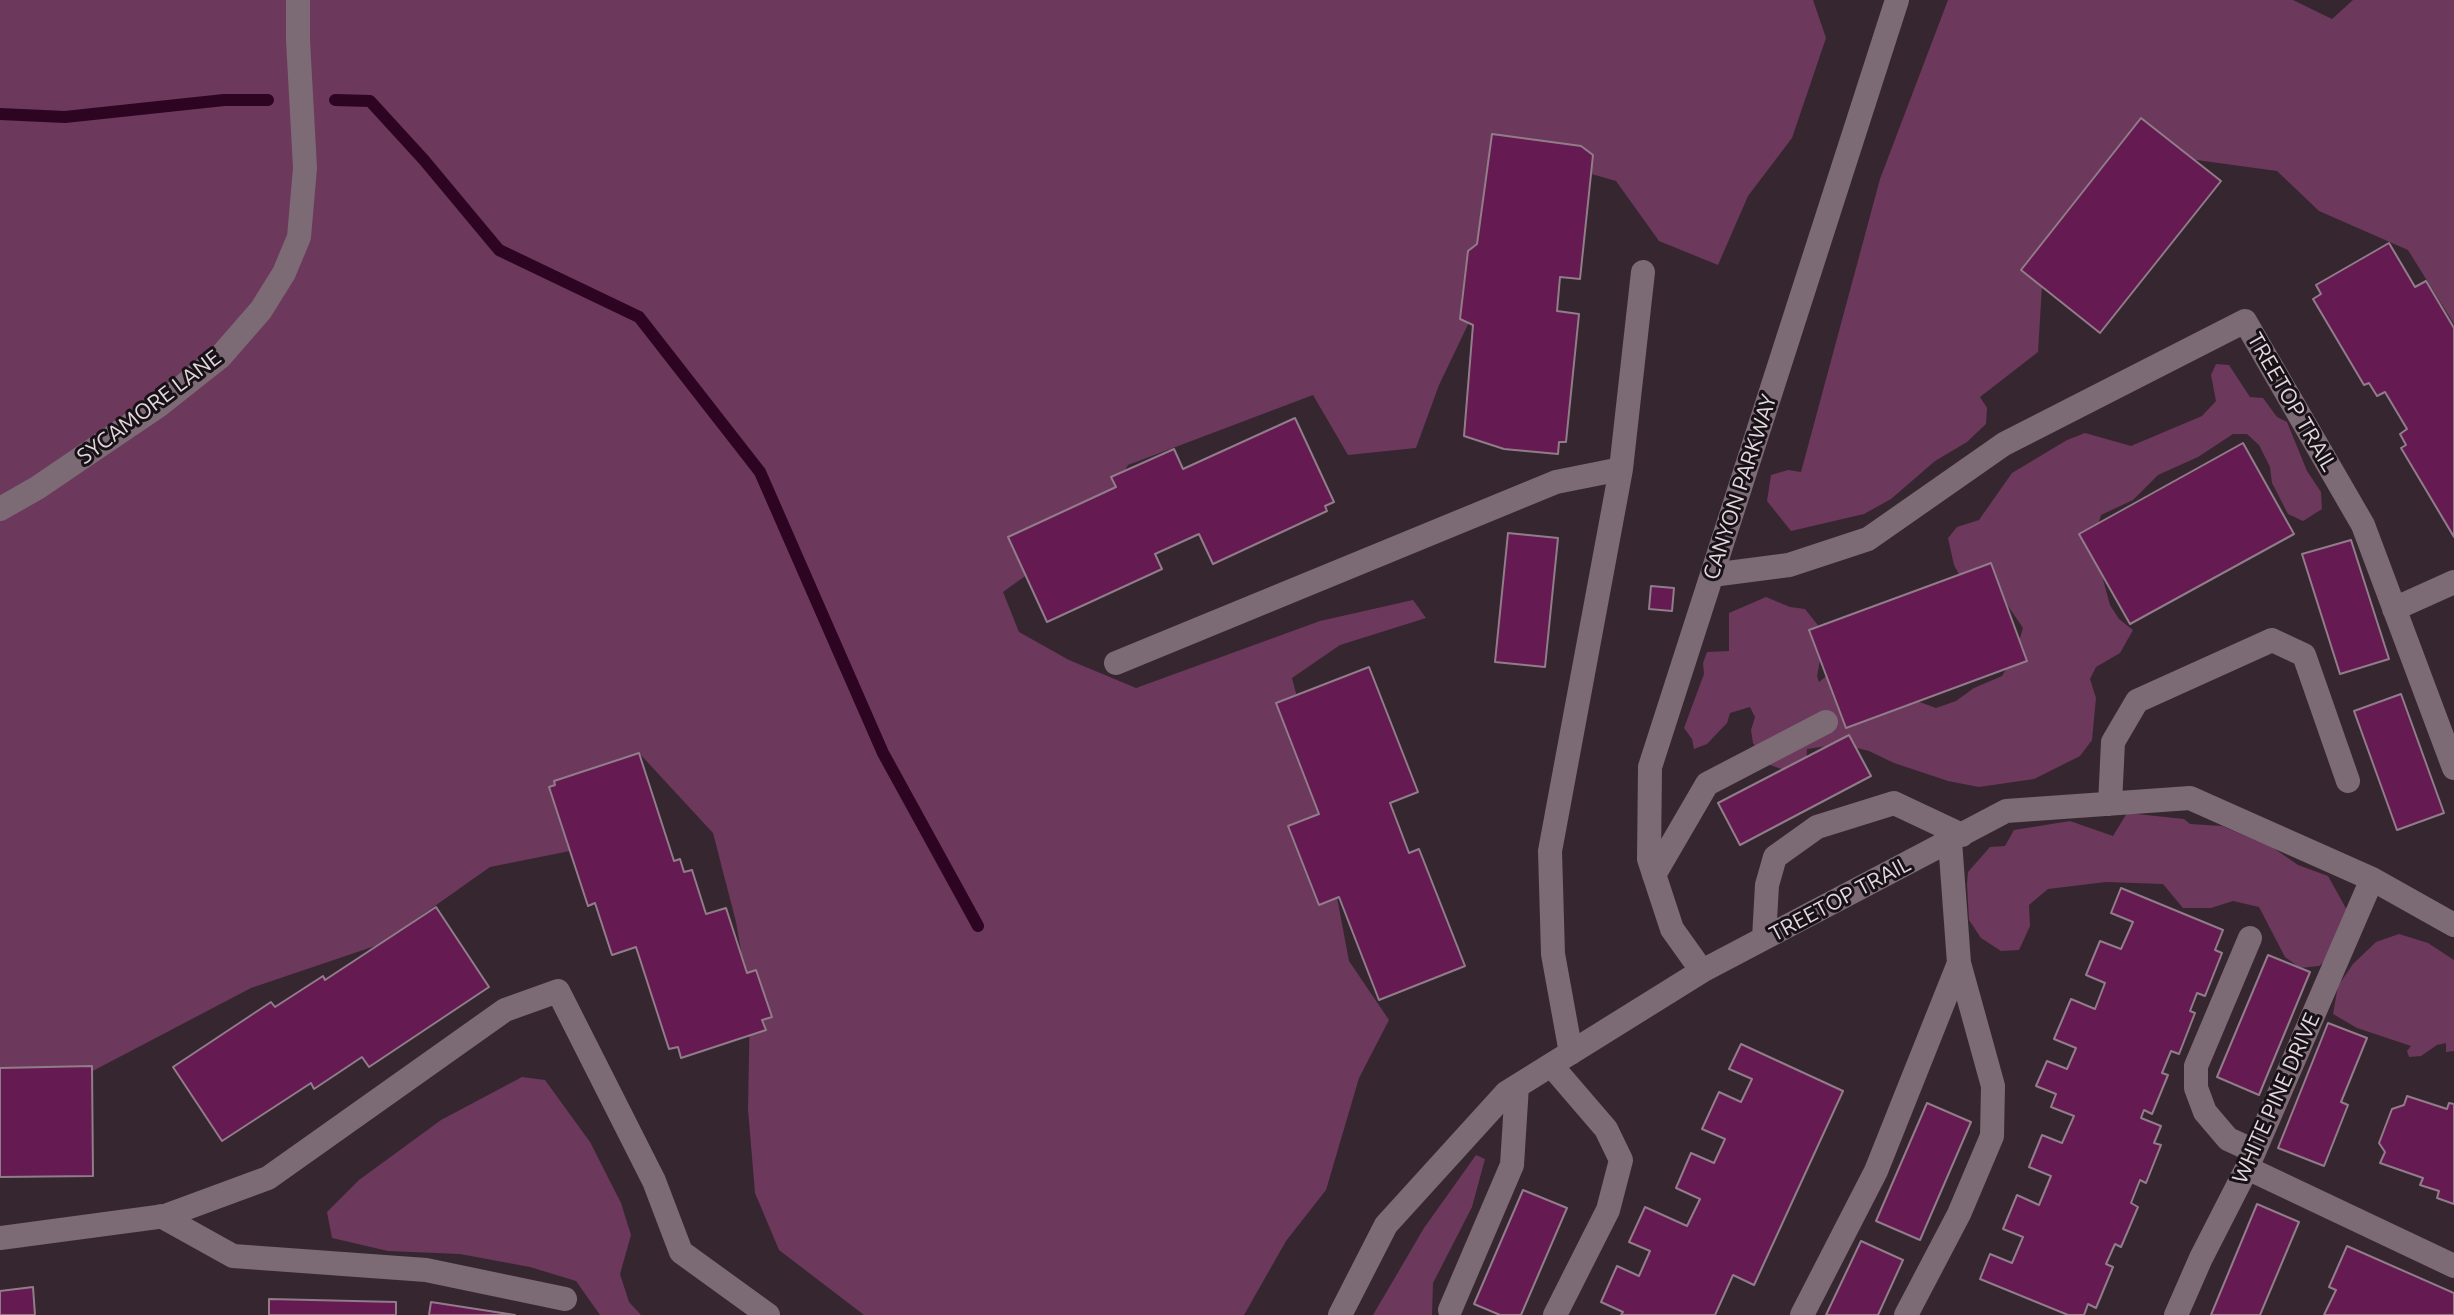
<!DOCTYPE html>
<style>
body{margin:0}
canvas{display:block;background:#352630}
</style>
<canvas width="2454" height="1315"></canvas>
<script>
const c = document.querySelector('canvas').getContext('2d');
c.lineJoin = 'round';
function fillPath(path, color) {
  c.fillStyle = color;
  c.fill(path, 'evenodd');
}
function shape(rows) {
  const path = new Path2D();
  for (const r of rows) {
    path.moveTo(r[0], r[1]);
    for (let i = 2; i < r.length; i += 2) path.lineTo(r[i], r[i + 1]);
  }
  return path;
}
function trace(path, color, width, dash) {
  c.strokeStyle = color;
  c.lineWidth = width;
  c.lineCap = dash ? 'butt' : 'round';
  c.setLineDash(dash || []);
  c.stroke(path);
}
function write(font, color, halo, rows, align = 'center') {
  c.font = font + ' Ubuntu,sans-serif';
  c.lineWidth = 6;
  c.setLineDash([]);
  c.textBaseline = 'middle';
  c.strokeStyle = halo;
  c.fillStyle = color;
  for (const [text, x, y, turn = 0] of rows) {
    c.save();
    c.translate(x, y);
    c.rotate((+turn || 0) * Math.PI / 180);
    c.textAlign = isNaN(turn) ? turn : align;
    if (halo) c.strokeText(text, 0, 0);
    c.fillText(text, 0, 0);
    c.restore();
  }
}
fillPath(shape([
 [0,0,1813,0,1826,38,1792,138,1748,196,1718,265,1659,241,1616,181,1553,163,1473,314,1439,385,1416,448,1348,455,1313,395,1128,465,1093,521,1053,556,1003,592,1019,632,1069,660,1136,688,1320,621,1413,600,1426,618,1340,645,1292,678,1305,728,1349,961,1389,1020,1359,1078,1326,1190,1286,1241,1244,1315,864,1315,779,1250,755,1193,748,1109,750,1003,736,922,713,833,639,753,554,781,555,785,549,787,570,851,490,867,381,944,251,988,87,1074,0,1070],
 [1948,0,2293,0,2332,19,2353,0,2454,0,2454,324,2408,250,2319,211,2277,171,2138,152,2043,270,2038,352,1980,397,1987,408,1986,424,1967,442,1935,461,1891,499,1864,514,1791,531,1767,501,1771,475,1788,470,1801,472,1880,179],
 [2216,364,2229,365,2250,397,2263,398,2277,417,2287,422,2307,471,2321,492,2322,509,2303,521,2288,514,2272,483,2270,467,2259,445,2247,434,2233,434,2198,457,2158,475,2133,500,2101,515,2094,540,2101,572,2110,605,2119,619,2133,630,2120,653,2096,667,2090,679,2096,698,2092,740,2080,756,2034,779,1979,787,1948,781,1894,763,1869,751,1841,744,1807,749,1806,766,1799,775,1767,764,1753,743,1751,730,1755,717,1750,707,1730,713,1727,723,1707,744,1694,749,1692,739,1684,728,1704,674,1703,663,1707,652,1729,651,1729,613,1766,597,1790,607,1805,609,1825,634,1817,676,1819,682,1839,666,1906,697,1936,708,1956,701,1974,688,2002,676,2015,654,2023,628,2006,603,1990,602,1964,584,1954,565,1948,538,1957,527,1979,520,2012,473,2067,440,2085,433,2131,446,2202,416,2216,401,2211,375],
 [2127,813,2184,819,2190,824,2222,826,2272,847,2298,865,2328,876,2348,912,2327,959,2319,966,2300,968,2285,957,2259,907,2233,901,2211,908,2183,908,2163,884,2106,882,2048,889,2029,905,2030,926,2019,950,2001,951,1981,938,1969,920,1967,884,1968,872,1990,847,2005,846,2014,830,2070,821,2113,836],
 [2399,934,2428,943,2454,960,2454,1051,2446,1052,2446,1043,2437,1045,2421,1056,2409,1057,2407,1051,2411,1046,2357,1028,2333,1014,2338,986,2353,964,2376,942],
 [522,1077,545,1080,590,1142,621,1203,631,1235,620,1274,629,1302,641,1315,600,1315,576,1281,530,1267,460,1254,388,1251,332,1238,327,1212,359,1180,441,1120],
 [1476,1155,1485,1159,1472,1207,1433,1283,1432,1315,1373,1315,1424,1228]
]), '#6c385b');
trace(shape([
 [335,100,370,101,424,160,499,250,639,317,760,472,883,753,978,926],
 [0,114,65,117,224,100,268,100]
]), '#2d0522', 12);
const building = shape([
 [2141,118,2221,181,2100,333,2021,270,2141,118],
 [1492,134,1581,146,1593,155,1580,279,1560,277,1557,311,1579,314,1566,442,1559,442,1558,454,1504,449,1464,436,1473,325,1460,319,1468,251,1477,244,1492,134],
 [2389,243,2415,287,2426,281,2454,328,2454,537,2401,448,2406,445,2400,434,2407,429,2385,392,2377,396,2369,383,2364,385,2313,299,2321,294,2316,285,2389,243],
 [1295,418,1334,502,1325,506,1327,511,1213,564,1199,534,1155,554,1162,569,1047,622,1008,537,1116,487,1111,477,1174,449,1183,469,1295,418],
 [2243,443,2294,534,2130,624,2079,534,2243,443],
 [1508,533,1558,538,1545,667,1495,662,1508,533],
 [2351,540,2389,659,2340,674,2302,554,2351,540],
 [1991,563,2027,661,1846,728,1809,630,1991,563],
 [1651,586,1674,588,1672,611,1649,609,1651,586],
 [1369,667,1418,792,1390,803,1409,853,1419,849,1465,966,1379,1000,1339,897,1319,905,1288,826,1319,814,1276,703,1369,667],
 [2401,694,2444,813,2397,830,2354,711,2401,694],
 [1849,735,1871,776,1740,845,1718,803,1849,735],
 [639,753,674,861,680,859,684,872,692,870,706,914,726,908,747,973,756,970,772,1017,762,1020,766,1030,681,1058,678,1047,669,1049,636,947,612,955,595,903,588,906,549,787,555,785,554,781,639,753],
 [2121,888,2223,930,2215,950,2222,953,2205,996,2197,993,2190,1011,2195,1013,2179,1054,2171,1051,2162,1073,2168,1075,2152,1114,2144,1110,2141,1118,2161,1126,2154,1143,2161,1145,2146,1183,2140,1180,2131,1203,2138,1207,2121,1247,2115,1244,2106,1264,2113,1267,2096,1308,2088,1304,2084,1315,2068,1315,1980,1279,1990,1254,2012,1263,2023,1237,2003,1229,2017,1195,2039,1205,2051,1176,2029,1167,2042,1135,2062,1143,2074,1116,2051,1107,2056,1094,2036,1086,2047,1061,2067,1069,2076,1048,2054,1039,2071,999,2095,1009,2105,983,2086,975,2100,941,2121,949,2133,922,2111,913,2121,888],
 [436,907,489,987,369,1067,362,1057,314,1089,311,1083,222,1141,173,1067,271,1002,275,1007,323,976,325,980,436,907],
 [2268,955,2310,972,2259,1095,2217,1077,2268,955],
 [2328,1023,2367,1038,2341,1102,2348,1105,2324,1166,2278,1148,2328,1023],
 [1741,1044,1843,1091,1754,1285,1733,1275,1715,1315,1621,1315,1623,1312,1601,1302,1617,1266,1639,1276,1650,1251,1629,1242,1645,1207,1687,1226,1700,1199,1676,1188,1691,1153,1714,1163,1725,1139,1702,1129,1719,1092,1741,1102,1752,1079,1729,1069,1741,1044],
 [92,1066,93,1176,0,1177,0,1068,92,1066],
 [2407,1096,2447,1109,2449,1103,2454,1104,2454,1204,2437,1198,2439,1191,2420,1185,2423,1178,2380,1163,2385,1152,2379,1143,2392,1109,2404,1105,2407,1096],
 [1927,1103,1971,1122,1920,1240,1876,1221,1927,1103],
 [1523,1190,1567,1208,1521,1315,1500,1315,1474,1304,1523,1190],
 [2257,1204,2299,1222,2260,1315,2211,1315,2257,1204],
 [1861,1241,1903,1260,1878,1315,1826,1315,1861,1241],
 [2347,1246,2454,1293,2454,1315,2324,1315,2336,1290,2329,1287,2347,1246],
 [33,1287,35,1315,0,1315,0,1291,33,1287],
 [269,1299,396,1302,396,1315,269,1315,269,1299],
 [431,1302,515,1315,429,1315,431,1302]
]);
fillPath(building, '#661a52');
trace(building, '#907d89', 2);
trace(shape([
 [1621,469,1643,272],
 [0,509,37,488,158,406,220,357,261,310,284,273,299,237,305,168,298,40,298,0],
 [1712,575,1789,565,1868,539,2004,444,2245,321,2363,525,2454,768],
 [2394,609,2454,582],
 [1116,663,1556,482,1621,469,1550,851,1553,954,1571,1053],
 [2110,804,2113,742,2137,701,2272,640,2304,655,2348,781],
 [1654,875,1707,784,1826,722],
 [1764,938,1767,885,1775,857,1817,827,1894,803,1962,835],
 [2250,938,2196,1066,2196,1088,2205,1112,2228,1139,2254,1151],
 [1702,971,1672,929,1649,859,1650,767,1897,0],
 [1551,1065,1606,1129,1621,1160,1608,1210,1555,1315],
 [2247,1168,2454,1266],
 [161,1216,233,1256,426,1270,565,1299],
 [0,1238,165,1216,268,1178,505,1010,558,991,654,1181,681,1252,768,1315],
 [1450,1310,1512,1165,1517,1086],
 [1340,1315,1386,1225,1506,1093,1702,971,2006,811,2190,798,2372,879,2454,925],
 [1802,1315,1876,1171,1959,963,1950,841],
 [1906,1315,1959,1214,1992,1136,1993,1086,1959,963],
 [2176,1315,2201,1258,2247,1168,2372,879]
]), '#7c6a75', 24);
write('22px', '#e2d8de', '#181116', [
 ["TREETOP TRAIL",2292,402,60],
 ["SYCAMORE LANE",149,407,-37],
 ["CANYON PARKWAY",1740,487,-72],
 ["TREETOP TRAIL",1840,899,-28],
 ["WHITE PINE DRIVE",2276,1098,-66]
]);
</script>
